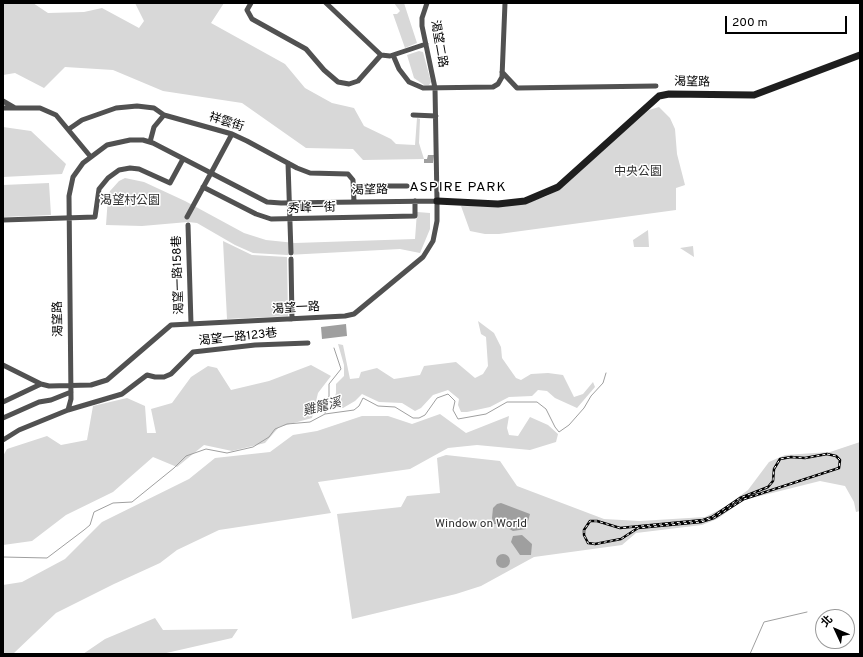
<!DOCTYPE html>
<meta charset="utf-8">
<style>
body{margin:0}
#map{position:relative;width:863px;height:657px;overflow:hidden;background:#fff;font-family:Overpass,"Noto Sans TC",sans-serif}
canvas{display:block}
.frame{position:absolute;inset:0;border:4px solid #000;pointer-events:none}
.north{position:absolute;left:815px;top:609px;width:40px;height:40px;box-sizing:border-box;background:#fff;border:1px solid #999;border-radius:50%;rotate:314deg;font-size:11px;font-weight:700;line-height:16px;text-align:center;color:#000}
.north::after{content:'';display:block;margin:auto;width:14px;height:18px;background:#000;clip-path:polygon(50% 0,100% 100%,50% 72%,0 100%)}
.scale{position:absolute;left:725px;top:16px;width:122px;height:18px;box-sizing:border-box;border:2px solid #000;border-top:0;padding-left:5px;font-size:12px;line-height:14px;white-space:nowrap;color:#000;-webkit-text-stroke:3px #fff;paint-order:stroke}
</style>
<div id="map">
<canvas width="863" height="657"></canvas>
<div class="frame"></div>
<div class="north">北</div>
<div class="scale">200 m</div>
</div>
<script>
const c = document.querySelector('canvas').getContext('2d');
c.lineJoin = 'round';
function fillPath(path, color) {
  c.fillStyle = color;
  c.fill(path, 'evenodd');
}
function shape(rows) {
  const path = new Path2D();
  for (const r of rows) {
    if (r.length === 3) {
      path.moveTo(r[0] + r[2], r[1]);
      path.arc(r[0], r[1], r[2], 0, 2 * Math.PI);
      continue;
    }
    path.moveTo(r[0], r[1]);
    for (let i = 2; i < r.length; i += 2) path.lineTo(r[i], r[i + 1]);
  }
  return path;
}
function trace(path, color, width, dash) {
  c.strokeStyle = color;
  c.lineWidth = width;
  c.lineCap = dash ? 'butt' : 'round';
  c.setLineDash(dash || []);
  c.stroke(path);
}
function write(font, color, halo, rows, align = 'center') {
  c.font = font + ' Overpass,"Noto Sans TC",sans-serif';
  c.lineWidth = 3;
  c.setLineDash([]);
  c.textBaseline = 'middle';
  c.strokeStyle = halo;
  c.fillStyle = color;
  for (const [text, x, y, turn = 0] of rows) {
    c.save();
    c.translate(x, y);
    c.rotate((+turn || 0) * Math.PI / 180);
    c.textAlign = isNaN(turn) ? turn : align;
    if (halo) c.strokeText(text, 0, 0);
    c.fillText(text, 0, 0);
    c.restore();
  }
}
fillPath(shape([
 [3,3,33,3,48,13,84,12,102,8,139,28,144,21,135,3,224,3,211,23,285,64,305,88,332,103,354,108,364,126,391,139,396,144,415,145,417,118,420,119,419,143,424,159,363,160,353,149,306,148,242,103,163,91,113,70,65,67,44,88,15,73,3,75],
 [394,3,404,3,417,43,405,48,393,14,397,14,400,11],
 [419,51,423,52,431,82,429,85,424,85,414,78,407,55],
 [659,107,670,118,675,129,677,154,685,185,676,188,676,210,499,234,485,234,470,231,461,206,502,207,529,202,547,196,554,192,649,110],
 [3,127,31,131,66,164,62,174,3,177],
 [125,178,144,182,185,201,244,233,266,240,295,243,415,239,417,212,430,213,430,229,420,253,400,249,287,255,253,253,235,245,197,223,188,222,142,226,106,225,108,197,110,191,119,181],
 [49,183,51,215,4,217,3,185],
 [648,230,649,247,634,247,633,240],
 [223,241,252,255,287,257,288,316,227,319],
 [693,246,694,257,680,248],
 [478,321,494,333,501,347,502,358,516,378,521,380,531,374,548,373,563,375,574,397,583,394,593,382,595,387,577,408,555,398,547,391,538,390,532,396,509,397,490,407,467,412,461,412,458,405,459,399,448,390,433,395,421,408,415,411,402,403,379,402,362,394,355,401,343,408,331,408,336,393,336,384,344,376,344,365,338,344,343,345,350,379,359,378,361,372,377,368,394,379,420,375,424,366,456,362,475,378,483,374,488,366,486,337,481,334],
 [311,365,331,376,318,393,312,418,279,427,265,443,232,451,204,445,177,467,153,457,113,492,66,515,32,541,3,545,3,456,7,449,47,436,61,445,87,440,93,406,127,398,145,406,147,433,156,433,151,409,172,403,191,377,208,366,217,368,231,390,269,381],
 [440,414,466,433,509,416,507,428,509,435,518,436,530,417,548,425,558,434,556,442,530,450,477,445,448,448,410,469,318,482,331,513,219,530,177,550,160,563,114,584,56,613,14,653,15,654,3,654,3,585,22,582,65,559,102,522,189,479,215,458,270,452,293,435,317,431,362,416,388,416,412,424],
 [860,442,860,511,856,512,854,502,845,486,820,481,744,500,717,519,702,525,636,533,622,545,534,557,481,586,456,594,352,619,337,514,401,507,407,496,440,493,437,458,446,455,500,461,517,486,604,519,640,521,705,517,725,507,748,490,769,462,785,455,830,452],
 [155,618,163,630,238,629,232,638,162,654,83,654,105,639]
]), '#d8d8d8');
fillPath(shape([
 [428,155,434,155,433,163,424,163,424,159,427,159],
 [346,324,347,336,322,339,321,327],
 [501,503,530,514,526,529,513,531,500,524,494,524,492,518,493,508,497,504],
 [522,535,532,544,531,555,520,555,511,542,513,536],
 [503,561,7]
]), '#9f9f9f');
trace(shape([
 [325,413,329,396,329,384,341,369,334,348],
 [3,557,47,558,84,530,90,525,94,512,113,503,132,502,174,468,186,456,206,449,227,453,253,447,269,437,275,429,287,424,310,422,325,414,354,410,359,406,363,398,378,406,395,407,413,418,419,418,425,415,437,398,448,394,455,401,453,410,458,419,486,414,507,402,537,402,546,409,555,427,559,432,569,425,584,408,591,396,603,383,606,373],
 [750,654,764,622,807,612]
]), '#9f9f9f', 1);
trace(shape([
 [251,3,247,10,252,19,306,49,324,70,338,82,349,84,358,81,381,55],
 [326,3,381,55,390,56,426,44],
 [393,55,399,69,409,82,423,88,493,87,498,84,502,77,505,3],
 [502,72,517,88,656,86],
 [3,101,15,108],
 [3,108,40,108,56,115,90,156],
 [413,115,436,116],
 [69,129,82,120,116,108,137,106,154,108,164,115,232,134,247,141,297,168,310,173,348,174,353,180,354,202],
 [150,142,154,127,164,115],
 [288,163,291,253],
 [211,173,232,134],
 [354,186,407,186],
 [203,187,256,214,271,219,415,216,415,201],
 [187,217,211,173],
 [3,220,95,217,99,189,108,178,119,170,130,168,139,169,170,183,183,159],
 [188,225,191,324],
 [291,259,292,319],
 [3,365,41,384,49,386,91,385,107,380,171,325,345,316,354,314,423,257,433,241,437,221,437,201,435,88,422,26,422,18,427,3],
 [3,402,41,384],
 [68,410,122,394,147,375,155,377,164,377,171,374,193,352,255,345,308,343],
 [3,418,39,402,51,400,71,392],
 [3,440,19,430,68,410,71,399,69,196,73,177,83,163,107,145,130,140,143,140,153,143,267,202,281,203,437,201]
]), '#515151', 5);
trace(shape([
 [437,201,498,204,525,201,558,187,659,96,669,94,754,95,860,55]
]), '#1e1e1e', 7);
const rail = shape([
 [827,454,836,456,840,460,839,468,744,499,714,518,701,522,638,528,621,539,595,544,588,543,584,535,584,530,590,521,597,521,620,528,703,520,712,517,740,498,768,487,773,481,774,469,780,459,791,457,805,458,827,454]
]);
trace(rail, '#000', 2.5);
trace(rail, '#fff', 1, [3]);
write('12px', '#000', '#fff', [
 ["渴望二路",438,44,80],
 ["渴望路",692,83,1],
 ["祥雲街",226,123,18],
 ["渴望路",370,191,-1],
 ["秀峰一街",312,209,-2],
 ["渴望一路158巷",179,275,-92],
 ["渴望一路",296,309,-3],
 ["渴望路",59,319,-91],
 ["渴望一路123巷",238,338,-6]
]);
write('12px', '#2f2f2f', '#fff', [
 ["中央公園",638,173],
 ["渴望村公園",130,202],
 ["Window on World",481,525]
]);
write('italic 13px', '#404040', '#fff', [
 ["雞籠溪",322,408,-14]
]);
c.letterSpacing = '1px';
write('14px', '#000', '#fff', [
 ["ASPIRE PARK",458,188]
]);
c.letterSpacing = '0px';
</script>
